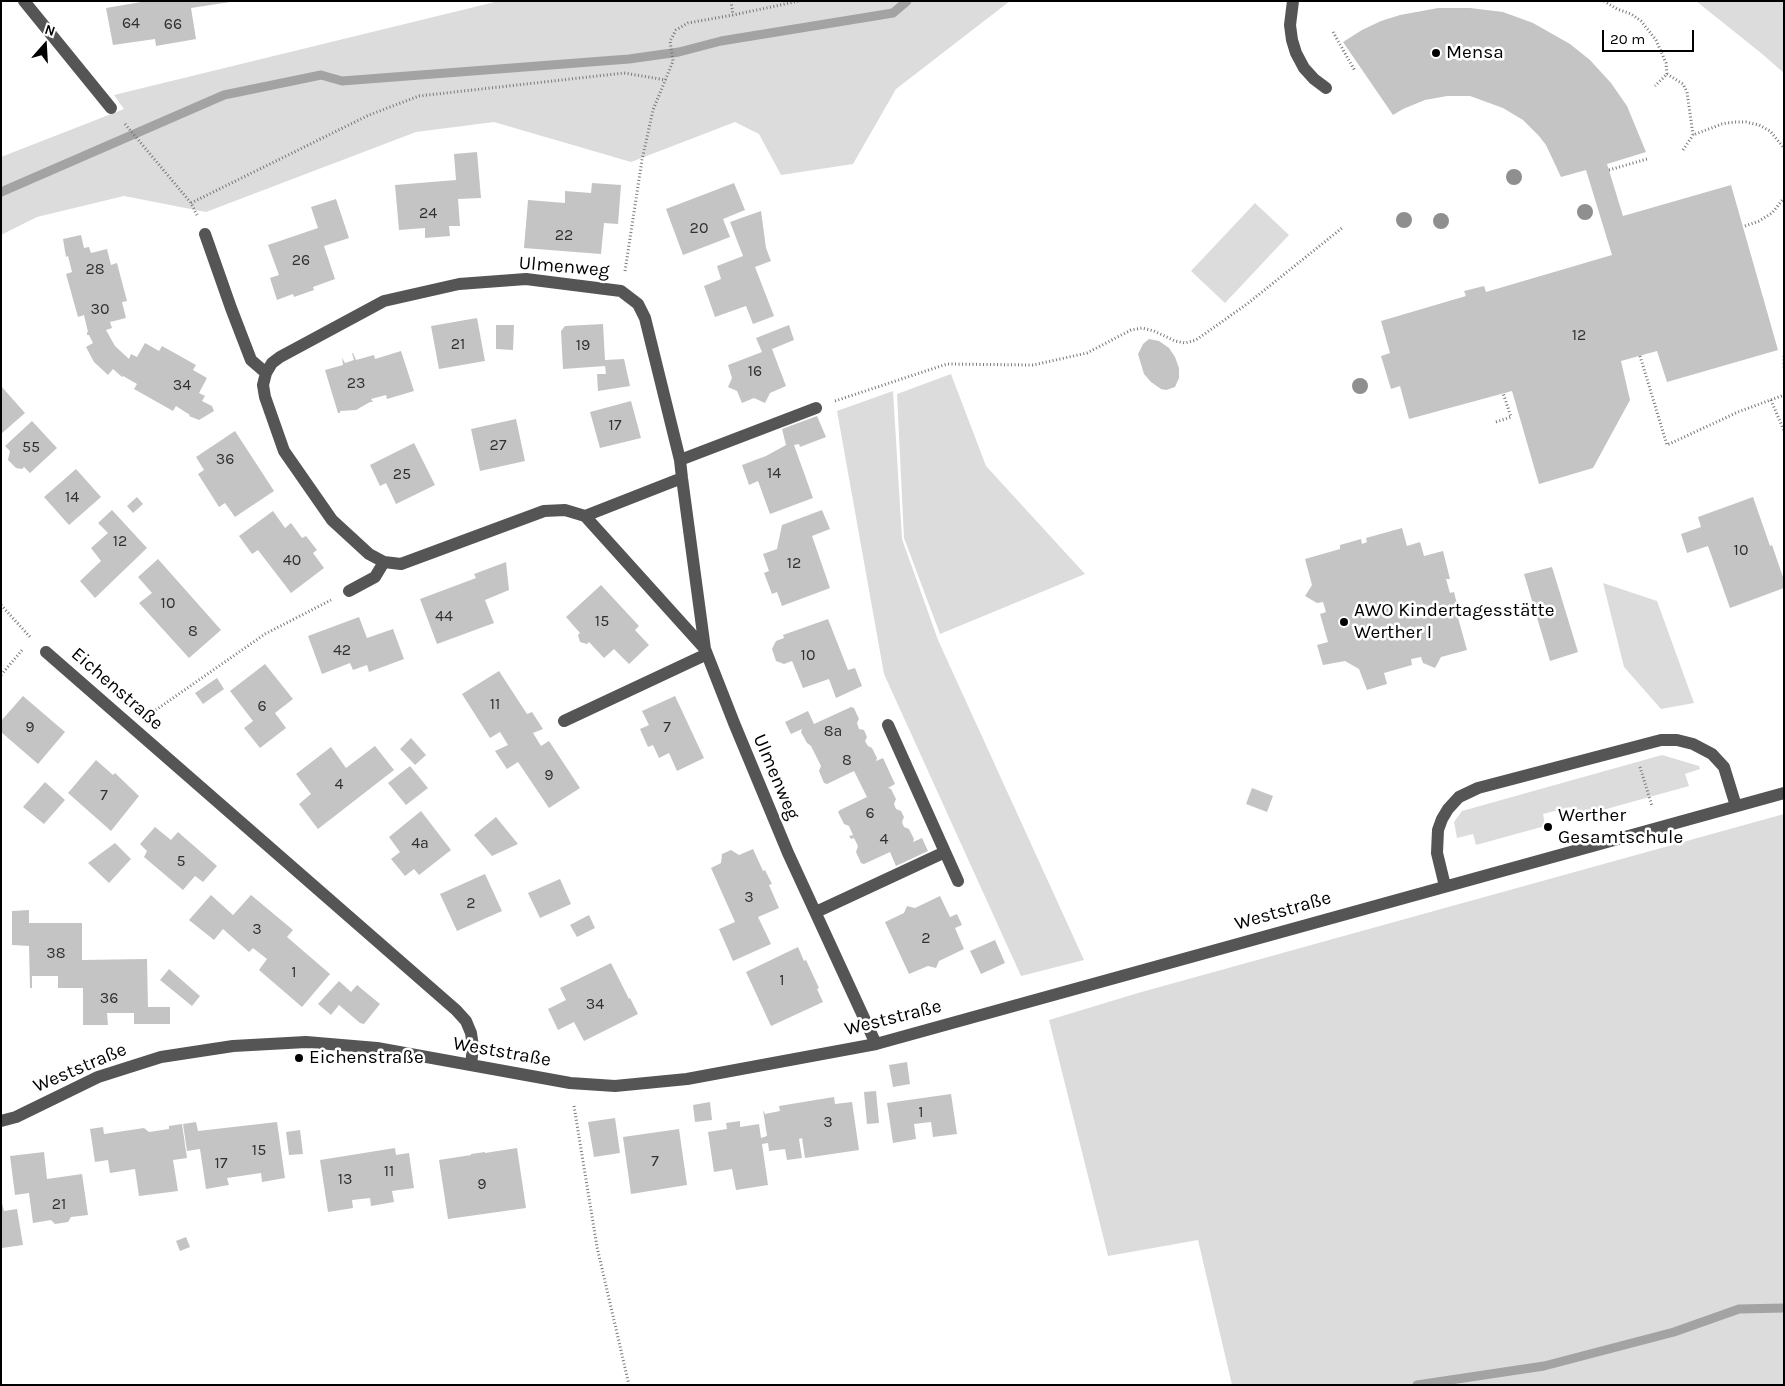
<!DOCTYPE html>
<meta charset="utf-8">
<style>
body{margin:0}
#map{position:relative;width:1785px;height:1386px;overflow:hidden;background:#fff;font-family:Karla,sans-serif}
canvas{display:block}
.frame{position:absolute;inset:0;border:2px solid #000;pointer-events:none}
.north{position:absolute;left:20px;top:20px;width:50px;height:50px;-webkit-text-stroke:4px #fff;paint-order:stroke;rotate:19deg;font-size:14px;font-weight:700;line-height:20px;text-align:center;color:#000}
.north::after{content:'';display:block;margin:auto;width:18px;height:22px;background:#000;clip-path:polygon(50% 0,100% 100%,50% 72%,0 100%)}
.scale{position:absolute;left:1602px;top:30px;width:92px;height:22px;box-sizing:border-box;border:2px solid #000;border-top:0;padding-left:6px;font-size:15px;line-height:18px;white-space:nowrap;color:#000;-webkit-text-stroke:4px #fff;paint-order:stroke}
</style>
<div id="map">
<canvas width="1785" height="1386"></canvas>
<div class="frame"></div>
<div class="north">N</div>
<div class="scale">20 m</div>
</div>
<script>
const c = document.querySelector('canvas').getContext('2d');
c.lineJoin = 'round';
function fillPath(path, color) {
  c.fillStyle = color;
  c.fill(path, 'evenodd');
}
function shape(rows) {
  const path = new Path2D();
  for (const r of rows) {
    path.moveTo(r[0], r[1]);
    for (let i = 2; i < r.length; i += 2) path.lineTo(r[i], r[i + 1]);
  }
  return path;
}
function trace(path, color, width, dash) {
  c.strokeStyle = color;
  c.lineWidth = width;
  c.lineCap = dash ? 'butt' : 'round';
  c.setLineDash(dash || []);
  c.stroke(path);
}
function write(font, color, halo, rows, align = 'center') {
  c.font = font + ' Karla,sans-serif';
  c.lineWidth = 5;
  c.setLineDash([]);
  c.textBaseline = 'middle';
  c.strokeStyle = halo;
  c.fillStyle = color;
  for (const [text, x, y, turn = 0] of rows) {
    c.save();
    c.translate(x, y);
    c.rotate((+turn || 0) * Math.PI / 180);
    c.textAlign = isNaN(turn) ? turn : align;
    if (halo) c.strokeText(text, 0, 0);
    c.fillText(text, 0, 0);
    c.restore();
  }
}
fillPath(shape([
 [499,1,1010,1,896,89,853,164,781,175,759,134,735,122,631,162,494,122,416,132,206,212,124,196,37,217,1,235,1,157,124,109,114,95],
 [1696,1,1784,1,1784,73,1761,53],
 [1255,203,1289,235,1225,303,1191,271],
 [951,374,986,466,1085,574,940,634,904,538,897,394],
 [893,391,902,539,938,640,1084,960,1021,976,884,674,837,411],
 [1603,583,1657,601,1694,703,1661,709,1624,667],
 [1662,755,1699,766,1700,769,1685,774,1689,786,1574,818,1570,807,1543,814,1545,826,1476,845,1473,834,1457,838,1454,822,1462,811],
 [1784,814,1784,1385,1232,1385,1198,1240,1108,1256,1049,1020,1138,993]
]), '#dcdcdc');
trace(shape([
 [1,192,224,95,321,75,342,81,629,59,679,52,721,41,893,13,907,1],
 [1417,1385,1544,1366,1674,1332,1739,1309,1784,1308]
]), '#a3a3a3', 9);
fillPath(shape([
 [147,1,230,1,230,2,191,8,196,39,156,46,155,39,113,45,106,8],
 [1438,8,1470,8,1503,12,1533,23,1570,44,1590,60,1611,83,1627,106,1646,152,1607,164,1623,216,1731,185,1778,350,1667,382,1657,351,1621,361,1630,400,1593,468,1539,484,1512,391,1409,419,1400,386,1391,389,1381,356,1390,353,1381,321,1466,296,1464,291,1484,286,1486,292,1612,255,1586,170,1561,177,1546,145,1539,136,1523,120,1503,108,1470,96,1447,96,1425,100,1403,109,1393,115,1343,42,1362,30,1381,21,1400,15],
 [477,152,481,198,458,199,460,226,449,226,450,236,425,238,425,228,399,230,395,185,456,180,454,154],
 [592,183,621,185,618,224,604,223,601,254,524,248,528,200,565,203,565,191,591,193],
 [734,183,745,210,723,219,730,237,683,255,666,209],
 [336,199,349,238,324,246,335,279,313,287,314,290,294,297,293,294,277,300,270,278,279,275,268,245,318,228,311,207],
 [761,211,766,248,771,261,755,267,774,316,753,324,746,306,715,317,704,286,721,279,717,266,743,256,730,222],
 [81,235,84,248,89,247,91,253,107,249,111,265,117,263,127,301,122,302,126,318,110,322,112,328,106,330,115,346,129,359,131,354,137,357,145,343,159,351,162,346,196,365,193,370,207,378,199,393,205,396,202,401,212,406,214,411,199,420,189,416,190,415,176,406,173,411,134,389,137,384,123,376,122,377,113,369,108,375,94,362,86,347,93,343,89,335,87,335,87,332,88,332,84,315,78,317,66,274,72,272,68,256,66,257,63,239],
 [477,318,485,361,439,369,431,326],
 [603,324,605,360,624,359,630,386,598,391,597,374,606,374,605,366,563,369,561,331,565,326],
 [496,325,514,325,513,350,496,349],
 [789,325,794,340,772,349,786,386,770,393,765,403,754,398,742,403,737,391,728,387,732,378,728,365,762,352,756,338],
 [1149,339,1159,341,1169,348,1175,357,1179,368,1179,378,1175,387,1166,390,1161,389,1151,382,1144,374,1138,354,1143,344],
 [401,351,414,391,387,399,386,395,371,399,373,402,370,402,356,410,340,411,340,413,338,413,325,370,343,365,342,358,345,363,354,360,352,353,353,353,356,360,374,355,375,359],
 [1,386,25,413,1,434],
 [631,401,641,438,600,448,590,412],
 [817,416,826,437,800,447,799,444,794,445,813,498,770,514,758,481,749,485,742,465,766,456,786,445,782,429],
 [516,419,525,461,480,471,471,429],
 [32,421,57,448,30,473,24,467,22,469,16,468,8,460,10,451,5,446],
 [235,431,274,491,235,517,225,503,219,507,198,474,204,470,196,457],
 [414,443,435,485,396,504,386,483,380,486,370,465],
 [76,469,101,497,69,525,44,497],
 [137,497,143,504,133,513,127,506],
 [1753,497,1770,546,1772,545,1784,580,1784,588,1730,608,1708,546,1687,553,1681,534,1701,527,1698,517],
 [112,510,147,548,95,598,80,581,101,561,91,548,108,533,98,523],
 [822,510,830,529,812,536,830,588,782,606,777,592,772,594,764,573,769,571,763,554,777,549,782,525],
 [273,511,285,528,291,523,302,538,306,536,317,550,313,553,324,568,291,593,258,550,252,554,239,536],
 [1402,528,1407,546,1420,542,1424,556,1443,551,1450,579,1446,579,1450,593,1454,592,1456,600,1460,613,1457,614,1467,650,1441,657,1435,668,1423,663,1421,657,1411,659,1412,665,1384,673,1387,684,1367,690,1359,669,1345,661,1323,665,1317,645,1328,642,1320,614,1326,612,1323,602,1317,603,1305,596,1312,585,1305,559,1340,549,1340,545,1361,539,1362,544,1367,542,1366,538],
 [158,559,221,630,189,658,139,603,152,593,138,577],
 [506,562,509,590,485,600,494,623,437,644,420,599,476,578,474,574],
 [1552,567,1578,652,1550,661,1524,574],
 [601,585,639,626,635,630,649,645,629,664,614,649,604,658,589,642,587,644,580,642,578,635,580,633,566,617],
 [359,617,367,638,393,629,404,659,369,672,367,665,353,670,350,663,322,674,308,636],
 [828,619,848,670,855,668,862,686,836,698,829,679,803,688,792,661,784,664,776,661,772,649,776,641,784,638,783,635],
 [265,664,293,699,275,713,286,728,260,748,244,728,253,721,230,691],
 [499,671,527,714,532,712,543,729,533,733,541,746,549,741,580,788,549,808,518,762,507,769,495,751,508,745,500,732,490,738,462,694],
 [217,678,224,689,203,704,195,693],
 [23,696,65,732,38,764,1,732,1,721],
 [675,696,704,758,677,771,669,753,659,758,653,745,648,747,640,729,649,725,642,711],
 [851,707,854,708,859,719,857,723,859,729,864,730,867,737,865,741,868,746,872,748,877,758,876,761,883,758,895,784,888,788,891,789,896,799,894,804,896,809,901,811,904,817,902,822,904,827,909,829,914,839,913,842,922,838,928,851,896,866,890,852,864,864,861,863,856,852,858,846,854,838,851,839,849,836,853,835,849,826,844,824,838,812,840,810,867,797,854,771,827,784,824,783,819,771,821,766,811,746,807,743,801,732,802,729,791,734,785,722,808,711,814,724],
 [411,738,426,755,415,765,400,749],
 [375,746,394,770,318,829,299,804,311,794,296,774,331,747,346,768],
 [96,760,113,775,115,773,139,796,111,831,68,793],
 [410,766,428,788,406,805,388,783],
 [45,782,65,800,44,824,23,807],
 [1252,788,1273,796,1267,812,1246,804],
 [421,811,451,850,419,875,414,869,405,876,391,859,400,852,389,837],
 [496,817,518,844,492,856,474,835],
 [155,827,171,840,178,832,217,866,203,882,195,876,183,890,144,857,147,851,140,844],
 [115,843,131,859,109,883,88,863],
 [753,849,763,871,765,870,772,884,769,885,779,908,758,917,771,944,733,961,719,929,735,922,711,868,721,863,722,854,731,850,739,855],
 [485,874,502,911,457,931,440,894],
 [560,879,571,904,540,918,528,893],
 [211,895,233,915,251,895,293,930,287,937,330,974,302,1007,259,970,267,959,253,948,249,952,223,929,214,940,189,920],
 [940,896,950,917,957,914,962,925,955,928,964,949,939,961,936,968,928,966,909,974,885,922,904,913,907,906,915,908],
 [29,910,29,923,82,923,82,960,147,959,148,1007,170,1007,170,1024,134,1024,134,1013,107,1013,108,1025,83,1025,83,988,58,988,58,976,32,976,32,988,30,988,29,946,12,945,12,911],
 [589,915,595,928,577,937,570,925],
 [995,940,1005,963,981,974,970,951],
 [798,947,804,961,806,960,819,988,817,989,823,1002,771,1026,746,972],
 [611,963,629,999,630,998,638,1014,584,1041,574,1022,558,1030,548,1009,566,1000,560,988],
 [169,969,200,996,192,1006,160,980],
 [339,981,351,992,357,985,380,1004,364,1024,360,1023,339,1005,331,1015,318,1004],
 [907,1062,910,1084,893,1087,889,1065],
 [876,1091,879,1123,867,1124,864,1092],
 [951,1094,957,1134,933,1137,931,1122,914,1124,916,1139,893,1143,887,1103],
 [834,1097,835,1104,852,1102,859,1150,805,1158,802,1138,799,1139,802,1158,787,1160,785,1149,769,1151,768,1143,762,1144,768,1185,736,1190,732,1169,714,1172,708,1132,727,1129,726,1123,740,1121,740,1127,759,1124,761,1138,767,1136,763,1110,765,1114,780,1111,779,1106],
 [710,1102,712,1120,695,1122,693,1105],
 [615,1118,620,1153,594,1157,588,1122],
 [196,1122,198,1131,277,1122,285,1178,262,1182,261,1173,227,1178,229,1185,206,1189,200,1149,187,1151,183,1124],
 [182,1124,187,1158,173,1160,178,1191,139,1196,135,1169,110,1173,108,1160,95,1162,90,1129,103,1127,104,1134,144,1128,149,1132,169,1129,169,1126],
 [679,1129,687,1185,631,1194,623,1137],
 [300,1130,303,1154,289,1155,286,1132],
 [395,1148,396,1155,409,1153,414,1188,392,1191,394,1202,371,1206,370,1198,352,1200,353,1208,328,1212,320,1160],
 [517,1148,526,1208,448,1219,439,1160,471,1155,471,1154,485,1152,485,1153],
 [44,1152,47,1179,82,1174,88,1215,71,1217,68,1222,55,1224,51,1220,33,1223,29,1193,15,1195,10,1156],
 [1,1200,4,1211,17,1209,23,1245,2,1248],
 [186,1237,190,1247,180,1251,176,1241]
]), '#c4c4c4');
trace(shape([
 [731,1,733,15],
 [1604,1,1617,9,1631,14,1641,21,1656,40,1666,63,1667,74,1655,86],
 [1333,32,1355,71],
 [1667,74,1683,84,1687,92,1693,135,1722,124,1734,122,1746,122,1759,125,1770,131,1784,148],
 [125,124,191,203,197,215],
 [1683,150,1693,135],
 [1609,170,1647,159],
 [191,203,369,115,419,96,624,73,666,80],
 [1745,226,1759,221,1772,213,1784,198],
 [625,271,642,160,653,110,673,61,670,41,676,30,688,23,733,15,799,1],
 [1640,356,1667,445,1738,412,1784,395],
 [1784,356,1784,369],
 [1771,400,1784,431],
 [835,401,947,364,1033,365,1087,353,1131,330,1142,328,1154,331,1175,341,1185,343,1196,340,1247,304,1342,228],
 [1496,422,1511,417,1503,393],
 [1,605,31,638],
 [1,675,23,649],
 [150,714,265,634,331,600],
 [1640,767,1652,806],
 [574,1106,597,1247,629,1385]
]), '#777', 3, [1, 2.5]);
trace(shape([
 [24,1,111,108],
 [1293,1,1290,25,1292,40,1296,53,1304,68,1314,79,1326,88],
 [205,234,231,308,251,360,266,373],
 [680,460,816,408],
 [682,478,585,516,565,510,544,511,401,564,384,562,369,554,332,520,284,451,265,397,263,385,266,373,272,363,280,357,384,301,459,284,526,279,621,291,638,304,645,318,680,460,682,478,705,649,734,723,788,853,876,1044],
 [585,516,705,649],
 [349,591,375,577,384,562],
 [46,652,456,1010,466,1021,471,1033,473,1047,471,1065],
 [564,721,707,654],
 [888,725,958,881],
 [1445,886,1437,853,1438,830,1442,819,1448,809,1459,797,1478,788,1661,740,1677,740,1693,744,1712,754,1724,767,1736,806],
 [816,912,945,852],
 [1,1121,16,1117,98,1077,161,1057,233,1046,306,1042,377,1048,570,1083,615,1086,687,1079,876,1044,1784,793]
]), '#555', 12);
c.fillStyle = '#8f8f8f';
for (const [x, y] of [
 [1514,177],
 [1585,212],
 [1404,220],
 [1441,221],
 [1360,386]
]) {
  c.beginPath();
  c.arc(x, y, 8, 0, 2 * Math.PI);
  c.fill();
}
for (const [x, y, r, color] of [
 [1436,53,5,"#000"],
 [1344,622,5,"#000"],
 [1548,827,5,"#000"],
 [299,1058,5,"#000"]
]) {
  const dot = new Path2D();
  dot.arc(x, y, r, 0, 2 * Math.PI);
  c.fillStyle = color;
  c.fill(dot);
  trace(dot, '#fff', 2);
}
write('16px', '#313131', null, [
 ["64",131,23],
 ["66",173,24],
 ["24",428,213],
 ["20",699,228],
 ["22",564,235],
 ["26",301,260],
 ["28",95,269],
 ["30",100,309],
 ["12",1579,335],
 ["21",458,344],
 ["19",583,345],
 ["16",755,371],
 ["23",356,383],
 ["34",182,385],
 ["17",615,425],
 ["27",498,445],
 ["55",31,447],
 ["36",225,459],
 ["14",774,473],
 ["25",402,474],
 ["14",72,497],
 ["12",120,541],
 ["10",1741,550],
 ["40",292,560],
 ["12",794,563],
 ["10",168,603],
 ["44",444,616],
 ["15",602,621],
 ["8",193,631],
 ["42",342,650],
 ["10",808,655],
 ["11",495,704],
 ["6",262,706],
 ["9",30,727],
 ["7",667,727],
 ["8a",833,731],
 ["8",847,760],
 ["9",549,775],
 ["4",339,784],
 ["7",104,795],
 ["6",870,813],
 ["4",884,839],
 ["4a",420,843],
 ["5",181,861],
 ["3",749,897],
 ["2",471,903],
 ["3",257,929],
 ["2",926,938],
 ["38",56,953],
 ["1",294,972],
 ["1",782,980],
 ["36",109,998],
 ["34",595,1004],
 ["1",921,1112],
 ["3",828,1122],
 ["15",259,1150],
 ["7",655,1161],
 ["17",221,1163],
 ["11",389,1171],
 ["13",345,1179],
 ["9",482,1184],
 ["21",59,1204]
]);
write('19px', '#000', '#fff', [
 ["Mensa",1446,53],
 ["AWO Kindertagesstätte",1354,611],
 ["Werther I",1354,633],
 ["Werther",1558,816],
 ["Gesamtschule",1558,838],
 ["Eichenstraße",309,1058]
], 'left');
write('19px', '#000', '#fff', [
 ["Ulmenweg",564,267,5],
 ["Eichenstraße",117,689,41],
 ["Ulmenweg",776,777,67],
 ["Weststraße",1283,911,-16],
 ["Weststraße",893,1018,-14],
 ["Weststraße",502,1052,10],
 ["Weststraße",80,1068,-23]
]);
</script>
